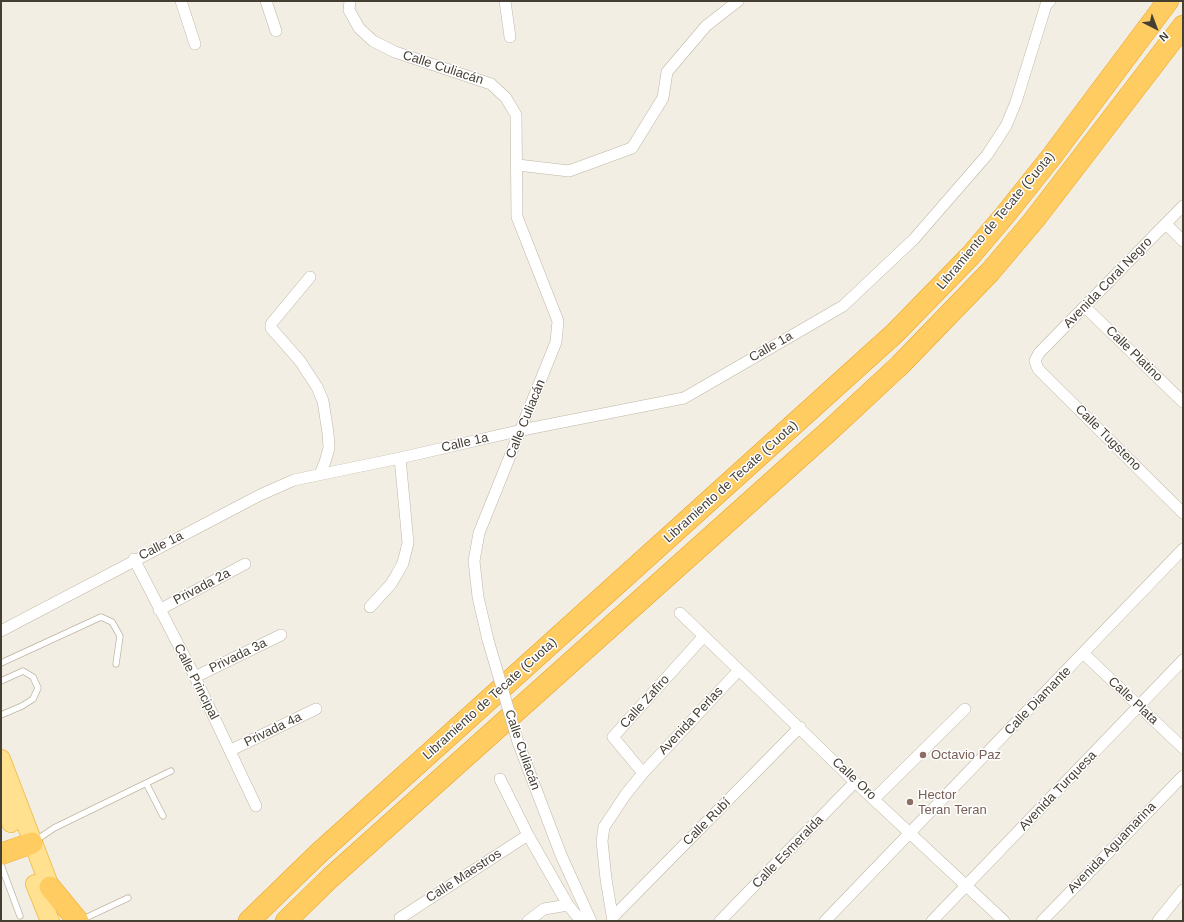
<!DOCTYPE html>
<meta charset="utf-8">
<style>
body{margin:0}
#map{position:relative;width:1184px;height:922px;overflow:hidden;background:#f3eee3;font-family:Arial,sans-serif}
canvas{display:block}
.frame{position:absolute;inset:0;border:2px solid #453e33;pointer-events:none}
.north{position:absolute;left:1136px;top:8px;width:40px;height:40px;-webkit-text-stroke:3px #fff;paint-order:stroke;rotate:138deg;font-size:11px;font-weight:700;line-height:16px;text-align:center;color:#453e33}
.north::after{content:'';display:block;margin:auto;width:14px;height:18px;background:#453e33;clip-path:polygon(50% 0,100% 100%,50% 72%,0 100%)}
</style>
<div id="map">
<canvas width="1184" height="922"></canvas>
<div class="frame"></div>
<div class="north">N</div>
</div>
<script>
const c = document.querySelector('canvas').getContext('2d');
c.lineJoin = 'round';
function shape(rows) {
  const path = new Path2D();
  for (const r of rows) {
    path.moveTo(r[0], r[1]);
    for (let i = 2; i < r.length; i += 2) path.lineTo(r[i], r[i + 1]);
  }
  return path;
}
function trace(path, color, width, dash) {
  c.strokeStyle = color;
  c.lineWidth = width;
  c.lineCap = dash ? 'butt' : 'round';
  c.setLineDash(dash || []);
  c.stroke(path);
}
function write(font, color, halo, rows, align = 'center') {
  c.font = font + ' Arial,sans-serif';
  c.lineWidth = 3;
  c.setLineDash([]);
  c.textBaseline = 'middle';
  c.strokeStyle = halo;
  c.fillStyle = color;
  for (const [text, x, y, turn = 0] of rows) {
    c.save();
    c.translate(x, y);
    c.rotate((+turn || 0) * Math.PI / 180);
    c.textAlign = isNaN(turn) ? turn : align;
    if (halo) c.strokeText(text, 0, 0);
    c.fillText(text, 0, 0);
    c.restore();
  }
}
const service = shape([
 [1,663,101,617,112,622,120,636,116,664],
 [1,681,23,671,33,677,38,688,33,699,22,706,1,715],
 [146,783,163,816],
 [35,841,54,828,171,771],
 [1,865,20,916],
 [81,920,128,898]
]);
const minor = shape([
 [181,1,195,44],
 [266,1,276,31],
 [350,1,349,10,359,28,373,41,395,52,491,84,506,98,516,115,517,217,558,321,556,342,479,533,474,561,478,597,488,640],
 [505,1,510,37],
 [518,165,569,171,632,148,663,98,667,72,706,26,738,1],
 [1183,206,1039,353,1035,361,1038,369,1183,513],
 [1166,224,1183,241],
 [310,277,271,324,271,328,300,361,317,387,323,401,328,433,329,448,325,462,320,474],
 [1085,307,1183,402],
 [134,559,195,677,256,806],
 [370,607,391,584,397,574,403,563,408,543,400,458],
 [159,610,245,564],
 [680,613,855,782,1004,921],
 [1,631,260,495,294,480,400,458,522,430,684,398,843,306,914,239,987,155,1006,126,1016,102,1046,5,1050,1],
 [1083,653,1183,748],
 [195,677,281,635],
 [518,742,561,855,591,921],
 [231,750,316,709],
 [643,773,613,737,704,636],
 [500,779,528,835,568,905],
 [874,799,965,709],
 [613,917,800,727],
 [400,918,528,835],
 [528,921,544,909,568,905,581,921],
 [613,921,606,879,602,841,604,827,626,794,643,773,739,670],
 [720,921,855,782],
 [825,921,1183,549],
 [932,921,1183,660],
 [1042,921,1183,776],
 [1158,921,1183,890]
]);
const primary = shape([
 [1,759,55,900],
 [1,795,11,823],
 [35,884,50,921]
]);
const motorway = shape([
 [1,854,32,843],
 [50,887,78,921],
 [249,921,319,853,895,333,971,255,1005,215,1052,156,1168,1],
 [286,921,330,878,829,431,900,365,990,272,1034,220,1183,26]
]);
trace(service, '#bfb6a5', 7);
trace(minor, '#bfb6a5', 12);
trace(primary, '#eec256', 20);
trace(motorway, '#eba425', 22);
trace(service, '#fff', 5.5);
trace(minor, '#fff', 11);
trace(primary, '#ffe190', 18);
trace(motorway, '#ffcc62', 21);
const minorBridge = shape([
 [488,640,518,742]
]);
trace(minorBridge, '#bfb6a5', 12, []);
trace(minorBridge, '#fff', 11);
for (const [x, y, r, color] of [
 [923,755,4,"#8d6e63"],
 [910,802,4,"#8d6e63"]
]) {
  const dot = new Path2D();
  dot.arc(x, y, r, 0, 2 * Math.PI);
  c.fillStyle = color;
  c.fill(dot);
  trace(dot, '#fff', 1.5);
}
write('13px', '#453e33', '#fff', [
 ["Calle Culiacán",443,68,18],
 ["Libramiento de Tecate (Cuota)",996,221,-50],
 ["Avenida Coral Negro",1108,283,-46],
 ["Calle 1a",771,347,-30],
 ["Calle Platino",1134,354,44],
 ["Calle Culiacán",526,419,-68],
 ["Calle Tugsteno",1108,438,45],
 ["Calle 1a",465,443,-13],
 ["Libramiento de Tecate (Cuota)",731,482,-42],
 ["Calle 1a",161,546,-27],
 ["Privada 2a",202,587,-28],
 ["Privada 3a",238,656,-26],
 ["Calle Principal",196,682,63],
 ["Libramiento de Tecate (Cuota)",490,699,-42],
 ["Calle Diamante",1038,701,-46],
 ["Calle Plata",1133,701,43],
 ["Calle Zafiro",645,702,-48],
 ["Avenida Perlas",691,721,-47],
 ["Privada 4a",273,730,-26],
 ["Calle Culiacán",522,750,71],
 ["Calle Oro",854,779,43],
 ["Avenida Turquesa",1058,791,-46],
 ["Calle Rubí",707,822,-45],
 ["Avenida Aguamarina",1112,848,-46],
 ["Calle Esmeralda",788,852,-46],
 ["Calle Maestros",464,876,-33]
]);
write('13px', '#785e54', '#fff', [
 ["Octavio Paz",931,755],
 ["Hector",918,795],
 ["Teran Teran",918,810]
], 'left');
</script>
